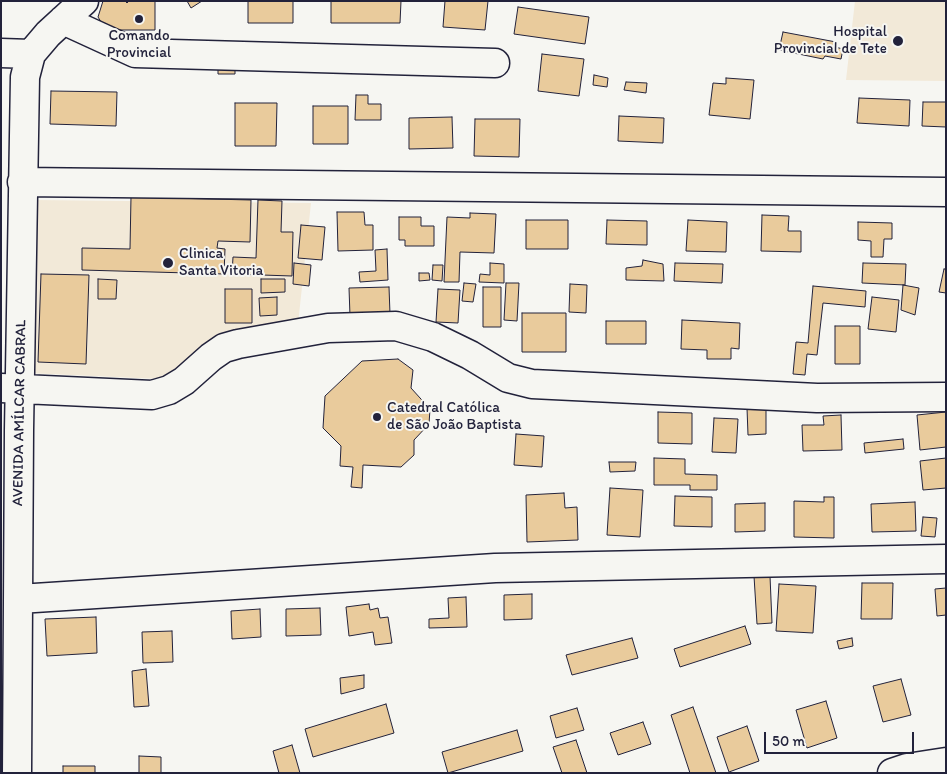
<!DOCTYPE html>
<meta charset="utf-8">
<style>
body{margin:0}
#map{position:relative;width:947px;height:774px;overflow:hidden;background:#f6f6f2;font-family:Itim,sans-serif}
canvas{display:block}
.frame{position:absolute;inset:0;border:2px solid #22223b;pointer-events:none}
.scale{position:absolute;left:764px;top:732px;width:150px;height:22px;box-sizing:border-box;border:2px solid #22223b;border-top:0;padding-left:6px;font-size:15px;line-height:18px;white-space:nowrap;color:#22223b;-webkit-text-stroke:4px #f6f6f2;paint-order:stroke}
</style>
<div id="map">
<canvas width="947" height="774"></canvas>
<div class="frame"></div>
<div class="scale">50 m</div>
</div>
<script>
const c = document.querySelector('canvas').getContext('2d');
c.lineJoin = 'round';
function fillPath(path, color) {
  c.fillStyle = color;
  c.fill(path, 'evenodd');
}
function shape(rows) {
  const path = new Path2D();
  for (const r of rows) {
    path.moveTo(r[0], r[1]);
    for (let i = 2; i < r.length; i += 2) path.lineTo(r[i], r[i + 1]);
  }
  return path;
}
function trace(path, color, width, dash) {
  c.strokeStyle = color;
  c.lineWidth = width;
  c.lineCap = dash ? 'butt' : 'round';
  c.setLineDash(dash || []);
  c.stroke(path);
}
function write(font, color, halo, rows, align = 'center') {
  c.font = font + ' Itim,sans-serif';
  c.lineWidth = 4;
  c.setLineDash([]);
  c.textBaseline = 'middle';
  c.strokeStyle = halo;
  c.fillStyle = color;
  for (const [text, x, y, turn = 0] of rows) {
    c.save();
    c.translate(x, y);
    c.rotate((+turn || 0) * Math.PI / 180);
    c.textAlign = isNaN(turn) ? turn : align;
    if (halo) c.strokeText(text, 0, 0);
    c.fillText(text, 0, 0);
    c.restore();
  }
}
fillPath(shape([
 [855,1,946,1,946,81,846,80],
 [35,200,311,203,298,324,244,329,231,333,176,374,159,379,27,373]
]), '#f2e9d8');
const building = shape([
 [103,1,125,1,127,3,129,1,155,1,155,30,113,30,103,25,98,17,103,1],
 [187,1,202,1,191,8,187,1],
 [248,1,293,1,293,23,248,23,248,1],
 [331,1,401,1,400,23,331,23,331,1],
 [445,1,488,1,485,30,443,27,445,1],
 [518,7,589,17,585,44,514,34,518,7],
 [783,32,836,42,835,47,843,49,841,59,825,56,823,59,779,50,783,32],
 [542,54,584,59,579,96,538,91,542,54],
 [218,62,235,62,235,74,218,74,218,62],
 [594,75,608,78,607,87,593,85,594,75],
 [726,78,754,80,750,119,709,115,713,83,726,84,726,78],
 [626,82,647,83,646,93,624,90,626,82],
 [51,91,117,92,116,126,50,124,51,91],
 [356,95,368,95,368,104,381,104,381,120,355,120,356,95],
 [859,98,910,100,909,126,857,123,859,98],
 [923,102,946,102,946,127,922,126,923,102],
 [235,103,277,103,276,146,235,146,235,103],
 [313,106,348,106,348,144,313,144,313,106],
 [619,116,664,118,663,143,618,141,619,116],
 [452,117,453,148,409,149,409,118,452,117],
 [475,119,520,119,519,157,474,156,475,119],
 [131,197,251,200,250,242,218,241,217,248,225,249,224,274,82,270,82,248,130,249,131,197],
 [258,200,282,201,281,232,293,232,292,276,232,274,233,257,256,258,258,200],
 [337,212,364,212,365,225,373,225,373,250,338,251,337,212],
 [470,213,496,214,494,253,460,252,459,282,444,282,447,217,470,218,470,213],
 [762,215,789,216,788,231,801,231,801,252,761,251,762,215],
 [399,217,421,217,421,226,434,226,434,246,405,246,405,240,399,240,399,217],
 [526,220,568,220,568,249,526,249,526,220],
 [607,220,647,221,647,245,606,244,607,220],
 [688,220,727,222,726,252,686,251,688,220],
 [858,222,892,223,892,239,884,239,883,257,871,257,871,241,858,240,858,222],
 [301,225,325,227,322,260,298,258,301,225],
 [387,249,388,280,360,282,359,272,376,271,375,250,387,249],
 [643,260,663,264,664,281,626,280,626,268,642,266,643,260],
 [294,263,311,265,309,286,293,284,294,263],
 [490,263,504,264,504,283,479,282,480,274,490,275,490,263],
 [675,263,723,264,722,283,674,281,675,263],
 [863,263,906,264,905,285,862,283,863,263],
 [433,265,443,265,442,281,432,280,433,265],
 [944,269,946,269,946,293,939,292,944,269],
 [419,273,429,273,430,280,419,281,419,273],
 [41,274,89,275,86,364,38,362,41,274],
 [98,279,117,280,116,299,98,299,98,279],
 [261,279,285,279,285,292,261,293,261,279],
 [464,283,476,284,473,302,462,301,464,283],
 [506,283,519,283,517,321,504,320,506,283],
 [570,284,587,285,586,313,569,312,570,284],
 [903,285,919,288,915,315,901,310,903,285],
 [813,286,866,291,865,307,823,303,817,355,807,354,805,375,793,374,796,342,808,343,813,286],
 [389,287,390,314,350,316,349,288,389,287],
 [483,287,501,287,501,327,483,327,483,287],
 [225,289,252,289,252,323,225,323,225,289],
 [438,289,460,290,458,323,436,322,438,289],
 [277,297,277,315,260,316,259,298,277,297],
 [872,297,899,300,896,332,868,329,872,297],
 [522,313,566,313,566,352,522,352,522,313],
 [682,320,740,323,739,349,731,348,731,359,707,359,707,350,681,349,682,320],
 [606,321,646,321,646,344,606,344,606,321],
 [835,326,860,326,860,364,835,364,835,326],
 [398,359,413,370,411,388,430,409,429,424,414,440,414,455,401,467,363,465,362,488,351,487,353,467,340,466,341,446,323,428,325,396,362,361,398,359],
 [747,408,766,408,766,434,748,435,747,408],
 [658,412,692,413,692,444,658,443,658,412],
 [946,412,946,447,920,450,917,415,946,412],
 [841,415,842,450,803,451,802,425,824,425,823,416,841,415],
 [714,418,738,419,736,453,712,452,714,418],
 [516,434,544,436,542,467,514,465,516,434],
 [903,439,904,449,865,453,864,443,903,439],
 [654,458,685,459,685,474,717,475,717,490,690,490,690,485,654,485,654,458],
 [946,458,946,488,923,490,920,461,946,458],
 [609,462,636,462,635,471,610,472,609,462],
 [610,488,643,490,640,537,607,535,610,488],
 [564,493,565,508,577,507,578,540,527,542,526,495,564,493],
 [675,496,712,497,712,527,674,526,675,496],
 [824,497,834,497,834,538,794,537,794,501,824,502,824,497],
 [915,502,916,531,872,532,871,504,915,502],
 [765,503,765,531,735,532,735,504,765,503],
 [923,517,937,518,935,537,921,536,923,517],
 [754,576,770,576,772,623,757,624,754,576],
 [862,583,893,583,892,619,861,619,862,583],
 [779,584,816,586,813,633,776,631,779,584],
 [946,588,946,615,937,616,935,589,946,588],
 [532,594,532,619,504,620,504,595,532,594],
 [466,597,467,627,429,628,429,619,449,618,448,598,466,597],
 [369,604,370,610,378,608,380,618,388,617,392,643,375,645,373,632,349,636,346,607,369,604],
 [320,608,321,635,286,636,286,609,320,608],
 [260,609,261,637,232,639,231,611,260,609],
 [96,617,97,653,47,656,45,619,96,617],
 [745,626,751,644,680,667,674,649,745,626],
 [172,631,173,662,143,663,142,632,172,631],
 [632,638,638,658,572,675,566,655,632,638],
 [852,638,853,646,839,649,837,641,852,638],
 [146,669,149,706,134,707,132,671,146,669],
 [364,675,364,688,341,694,340,678,364,675],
 [901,679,911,715,883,722,873,686,901,679],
 [826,701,837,738,807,748,796,710,826,701],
 [386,704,394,733,313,757,305,729,386,704],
 [693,707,716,773,690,773,671,715,693,707],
 [577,708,584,730,556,738,550,716,577,708],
 [643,722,651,744,618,755,610,733,643,722],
 [747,726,759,761,729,772,717,737,747,726],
 [517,730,523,751,448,773,442,752,517,730],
 [576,740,587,773,562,773,553,747,576,740],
 [292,745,300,773,279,773,273,751,292,745],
 [139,756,161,757,161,773,139,773,139,756],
 [63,766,95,766,95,773,63,773,63,766]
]);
fillPath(building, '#e9cb9c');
trace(building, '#22223b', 1);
const minor = shape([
 [63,20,135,53,495,63],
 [1,53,31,54],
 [22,182,946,192],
 [1,388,152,395,169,390,184,381,211,357,224,348,238,344,328,328,396,326,433,337,470,355,508,378,532,384,817,398,946,397],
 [19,599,495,568,946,559],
 [17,773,19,430,25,77,31,54,48,34,84,1],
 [892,773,907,768,946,762]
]);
trace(minor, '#22223b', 31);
trace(minor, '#f6f6f2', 28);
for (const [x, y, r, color] of [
 [139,19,5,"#22223b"],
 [898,41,6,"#22223b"],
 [168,263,6,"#22223b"],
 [377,417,5,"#22223b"]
]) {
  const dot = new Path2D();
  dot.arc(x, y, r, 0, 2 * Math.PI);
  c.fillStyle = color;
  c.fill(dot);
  trace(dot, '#f6f6f2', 2);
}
write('15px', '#22223b', '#f6f6f2', [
 ["Hospital",887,32,"right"],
 ["Provincial de Tete",887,49,"right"],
 ["Comando",139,36,"center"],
 ["Provincial",139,53,"center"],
 ["Clinica",179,254],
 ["Santa Vitoria",179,271],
 ["Catedral Católica",387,408],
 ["de São João Baptista",387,425]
], 'left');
write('15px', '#22223b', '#f6f6f2', [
 ["AVENIDA AMÍLCAR CABRAL",20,413,-89]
]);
</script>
